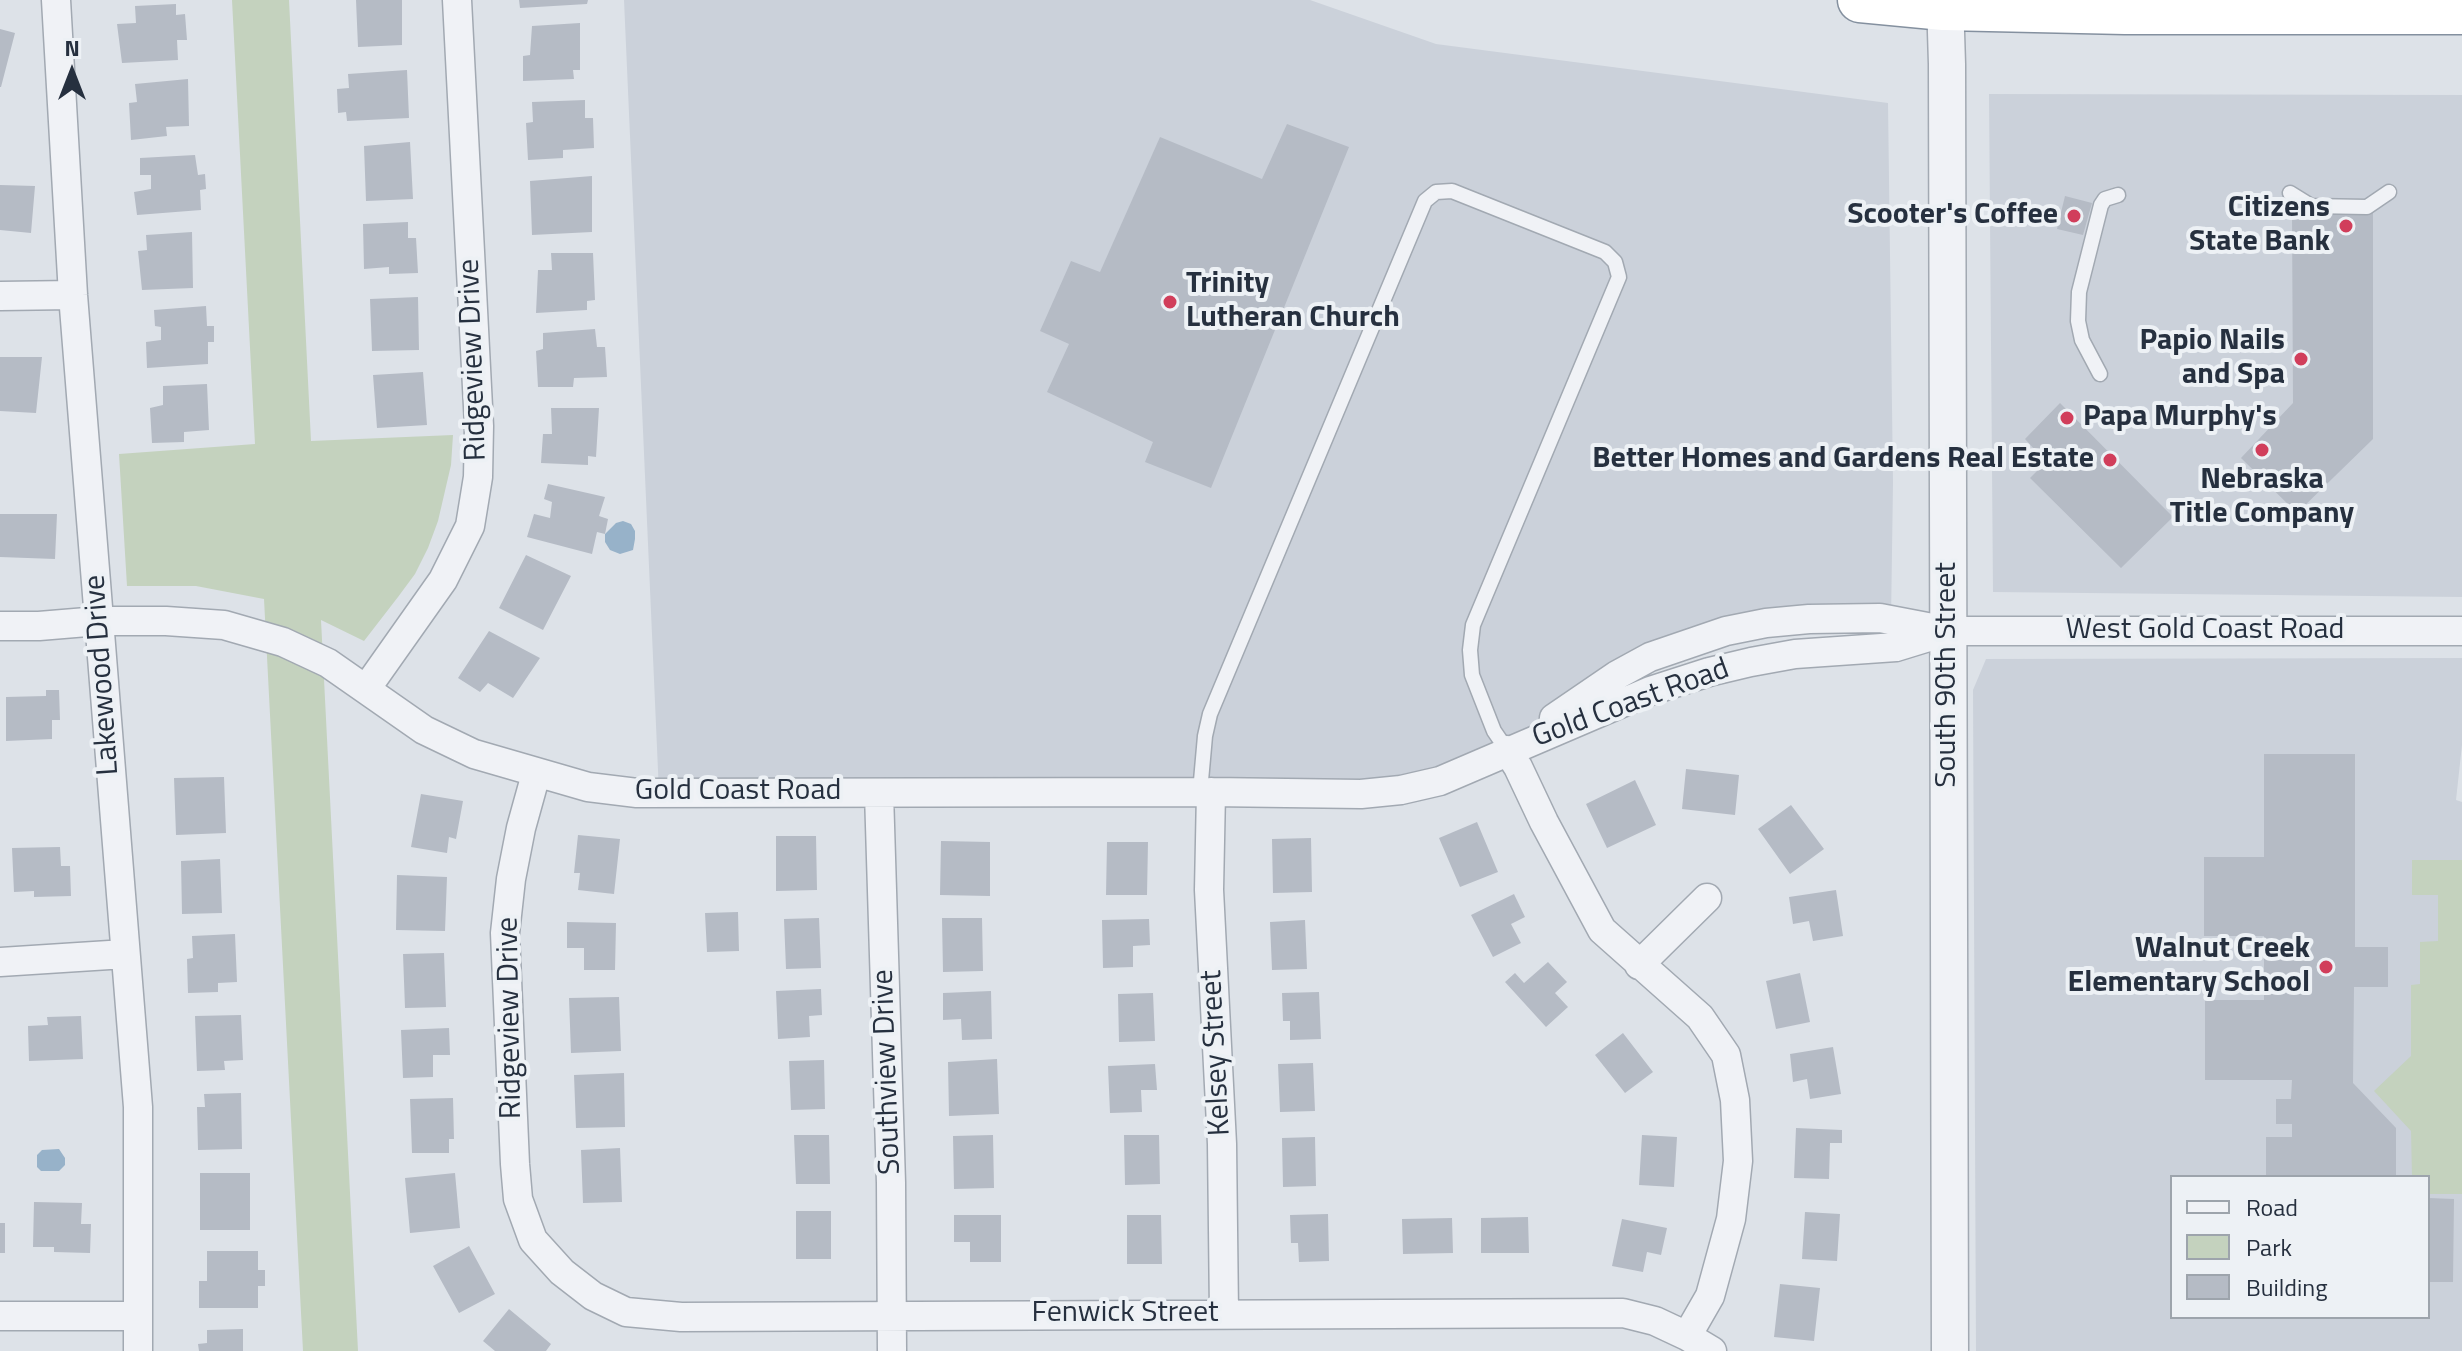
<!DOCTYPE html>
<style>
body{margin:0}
#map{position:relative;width:2462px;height:1351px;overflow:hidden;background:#dde2e8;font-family:"Titillium Web",sans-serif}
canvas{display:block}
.legend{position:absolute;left:2170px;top:1175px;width:260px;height:144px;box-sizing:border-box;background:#edf1f5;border:2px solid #9da4ac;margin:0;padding:10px 14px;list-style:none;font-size:24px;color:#26303f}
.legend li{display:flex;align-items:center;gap:16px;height:40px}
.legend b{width:40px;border:2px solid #9da4ac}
.north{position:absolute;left:32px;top:32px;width:80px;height:80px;-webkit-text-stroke:6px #edf1f5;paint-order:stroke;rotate:0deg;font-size:22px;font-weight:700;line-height:32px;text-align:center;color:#26303f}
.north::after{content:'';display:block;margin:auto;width:28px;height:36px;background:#26303f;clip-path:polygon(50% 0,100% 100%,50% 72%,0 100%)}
</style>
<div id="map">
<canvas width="2462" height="1351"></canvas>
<ul class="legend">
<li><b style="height:10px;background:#f0f2f6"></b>Road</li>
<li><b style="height:22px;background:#c4d2be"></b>Park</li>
<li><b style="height:22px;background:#b5bbc5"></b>Building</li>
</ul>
<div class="north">N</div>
</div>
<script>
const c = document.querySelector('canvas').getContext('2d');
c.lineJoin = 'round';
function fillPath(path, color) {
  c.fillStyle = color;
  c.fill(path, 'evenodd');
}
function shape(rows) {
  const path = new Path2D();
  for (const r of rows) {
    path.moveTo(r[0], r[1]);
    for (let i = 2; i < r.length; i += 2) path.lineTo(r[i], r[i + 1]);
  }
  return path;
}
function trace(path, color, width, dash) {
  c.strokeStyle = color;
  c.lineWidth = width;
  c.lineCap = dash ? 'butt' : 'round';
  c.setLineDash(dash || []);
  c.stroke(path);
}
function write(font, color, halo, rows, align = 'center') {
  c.font = font + ' "Titillium Web",sans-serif';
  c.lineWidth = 8;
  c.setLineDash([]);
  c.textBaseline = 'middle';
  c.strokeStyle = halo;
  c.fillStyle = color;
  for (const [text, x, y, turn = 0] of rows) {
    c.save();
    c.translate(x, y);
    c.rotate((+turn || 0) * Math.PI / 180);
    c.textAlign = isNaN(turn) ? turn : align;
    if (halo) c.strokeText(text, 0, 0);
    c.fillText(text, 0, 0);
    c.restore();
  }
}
fillPath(shape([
 [624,0,1310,0,1436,44,1888,103,1893,483,1891,620,1727,631,1507,750,1440,781,659,793],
 [1989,94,2462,95,2462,597,1993,592],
 [2462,658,2462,745,2456,800,2462,802,2462,1351,1976,1351,1973,690,1986,659],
 [2172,1177,2428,1177,2428,1317,2172,1317]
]), '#cbd1da');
fillPath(shape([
 [232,0,289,0,311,441,453,435,451,465,438,521,428,548,415,574,398,597,364,641,321,620,358,1351,303,1351,264,599,196,586,127,586,119,454,255,444],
 [2412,860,2462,860,2462,1194,2428,1194,2428,1177,2412,1177,2411,1131,2374,1091,2411,1056,2411,985,2420,984,2420,942,2438,941,2438,895,2412,895]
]), '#c4d2be');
fillPath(shape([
 [623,521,631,524,635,531,635,539,633,550,620,554,610,550,605,542,605,534,616,523],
 [59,1149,65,1158,65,1165,59,1171,41,1171,37,1167,37,1155,42,1150]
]), '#97b2c9');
fillPath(shape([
 [356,0,402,0,402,45,358,47],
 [519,0,588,0,587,4,520,8],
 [176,4,176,15,185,14,187,40,177,40,178,60,122,63,117,24,136,23,135,6],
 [580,23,580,70,573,70,574,79,523,81,523,56,530,55,532,26],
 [0,29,15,33,1,87,0,87],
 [407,70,409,118,347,121,346,112,338,113,337,89,349,88,348,74],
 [188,79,189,126,166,127,167,136,131,140,129,103,137,102,135,84],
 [585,100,585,118,593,118,594,148,563,150,563,158,528,160,526,123,533,122,532,102],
 [1287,124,1349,147,1211,488,1145,462,1153,442,1047,392,1069,344,1040,331,1071,261,1100,272,1160,137,1262,179],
 [410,142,413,199,366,201,364,146],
 [195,155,198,175,205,174,206,189,200,190,201,210,137,215,134,192,151,189,151,175,140,175,140,158],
 [592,176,592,232,532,235,530,181],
 [0,185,35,186,31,233,0,230],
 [2065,196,2092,203,2083,235,2057,229],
 [2292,210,2373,210,2373,439,2297,513,2241,458,2293,403],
 [408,222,408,238,416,238,418,273,389,274,389,267,364,269,363,224],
 [192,232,193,288,142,290,138,251,147,250,146,235],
 [551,253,593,253,595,300,587,301,587,310,536,313,538,270,552,270],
 [418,297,419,350,372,351,370,299],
 [206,306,207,326,214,326,214,342,208,342,208,364,147,368,146,342,161,340,161,327,155,326,154,310],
 [595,329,597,347,605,347,607,377,574,378,573,387,538,387,536,351,543,349,543,333],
 [0,357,42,357,36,413,0,411],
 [423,372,427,425,377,428,373,375],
 [207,384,209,430,184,432,184,442,152,443,150,408,163,405,163,386],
 [2060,403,2173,517,2121,568,2030,478,2046,462,2025,439],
 [551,408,599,408,596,457,588,456,588,465,541,463,543,434,552,434],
 [548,484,605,497,599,516,608,519,605,534,597,532,592,554,527,537,534,514,550,518,552,502,544,499],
 [0,514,57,514,55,559,0,557],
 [526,555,571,576,543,630,499,608],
 [489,631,540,658,513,698,488,683,480,692,458,678],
 [46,690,59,690,60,720,52,720,52,739,6,741,6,697,46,696],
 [2264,754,2355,754,2355,947,2388,947,2388,987,2354,987,2353,1083,2396,1128,2396,1177,2266,1177,2266,1137,2292,1137,2292,1124,2276,1124,2276,1099,2291,1099,2292,1080,2205,1080,2205,1000,2264,1000,2264,936,2204,936,2204,857,2264,857],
 [1686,769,1739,775,1735,815,1682,809],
 [224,777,226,833,176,835,174,778],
 [1635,780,1656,825,1607,848,1586,804],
 [421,794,463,801,456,839,449,837,447,853,411,847],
 [1791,805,1824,849,1790,874,1758,829],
 [1477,822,1498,872,1460,887,1439,838],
 [578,835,620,839,614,894,578,890,580,873,574,873],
 [776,836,816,836,817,890,776,891],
 [1311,838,1312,892,1273,893,1272,839],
 [941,841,990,842,990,896,940,895],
 [1107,842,1148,842,1147,895,1106,895],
 [60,847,61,866,70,866,71,896,34,897,34,891,14,892,12,848],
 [220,859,222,913,182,914,181,861],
 [397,875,447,877,445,931,396,930],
 [1836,890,1843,936,1813,941,1809,921,1793,924,1789,897],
 [1514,894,1525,917,1511,924,1521,943,1493,957,1471,915],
 [738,912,739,951,707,952,705,913],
 [819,918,821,968,786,969,784,919],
 [942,918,982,918,983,971,943,972],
 [1149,919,1150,945,1133,946,1133,967,1103,968,1102,920],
 [1305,920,1307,969,1272,970,1270,922],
 [567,922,616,923,615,970,584,970,584,948,567,948],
 [235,934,237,982,218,983,218,992,188,993,187,959,193,958,192,936],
 [444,953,446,1007,405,1008,403,954],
 [1548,962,1567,982,1555,993,1568,1007,1546,1027,1505,982,1515,973,1524,983],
 [1800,973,1810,1022,1776,1029,1766,981],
 [821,989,822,1015,809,1016,810,1037,778,1039,776,991],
 [991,991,992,1039,962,1040,961,1019,943,1020,943,993],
 [1319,992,1321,1039,1290,1040,1290,1021,1283,1021,1282,993],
 [1153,993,1155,1041,1119,1042,1118,994],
 [619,997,621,1051,571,1053,569,998],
 [241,1015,243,1060,224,1061,225,1070,197,1071,195,1016],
 [81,1016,83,1059,29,1061,28,1026,48,1025,47,1017],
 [449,1028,450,1055,433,1055,433,1077,403,1078,401,1030],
 [1623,1033,1653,1072,1625,1093,1595,1055],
 [1833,1047,1841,1094,1810,1099,1807,1079,1793,1082,1790,1054],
 [997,1059,999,1114,949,1116,948,1062],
 [824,1060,825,1109,791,1110,789,1061],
 [1313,1063,1315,1111,1280,1112,1278,1064],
 [1155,1064,1157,1090,1141,1090,1142,1112,1110,1113,1108,1066],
 [624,1073,625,1127,576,1128,574,1075],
 [241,1093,242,1149,198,1150,197,1107,205,1107,204,1094],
 [453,1098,454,1139,449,1139,449,1153,412,1153,410,1099],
 [1796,1128,1842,1130,1842,1143,1830,1143,1829,1179,1794,1178],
 [794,1135,829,1135,830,1184,796,1184],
 [993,1135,994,1188,954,1189,953,1136],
 [1124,1135,1159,1135,1160,1184,1125,1185],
 [1642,1135,1677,1137,1674,1187,1639,1185],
 [1315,1137,1316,1186,1283,1187,1282,1138],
 [620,1148,622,1202,583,1203,581,1150],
 [200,1173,250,1173,250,1230,200,1230],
 [455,1173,460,1228,410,1233,405,1178],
 [2428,1198,2454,1199,2453,1282,2428,1282],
 [34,1202,82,1203,81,1224,91,1224,90,1253,54,1252,54,1247,33,1247],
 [796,1211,831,1211,831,1259,796,1259],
 [1805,1212,1840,1214,1837,1261,1802,1259],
 [1328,1214,1329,1261,1299,1262,1298,1243,1291,1243,1290,1215],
 [954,1215,1001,1215,1001,1262,970,1262,970,1242,954,1242],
 [1127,1215,1161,1215,1162,1264,1127,1264],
 [1528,1217,1529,1253,1481,1253,1481,1218],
 [1452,1218,1453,1253,1403,1254,1402,1219],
 [1622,1219,1667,1228,1661,1255,1647,1252,1643,1272,1612,1266],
 [0,1223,5,1223,5,1253,0,1253],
 [469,1246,495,1294,459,1313,433,1266],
 [207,1251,258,1251,258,1270,265,1270,265,1286,258,1286,258,1308,199,1308,199,1281,207,1281],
 [1780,1284,1820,1288,1814,1341,1774,1337],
 [509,1309,551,1344,546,1351,495,1351,483,1341],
 [243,1329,243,1351,199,1351,198,1344,207,1343,207,1330]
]), '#b5bbc5');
const service = shape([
 [2290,193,2311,206,2367,207,2389,192],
 [2100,374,2082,340,2078,321,2079,292,2101,205,2105,199,2118,195],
 [1200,792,1205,736,1210,714,1425,201,1436,192,1452,191,1605,252,1615,262,1619,277,1473,625,1470,650,1472,675,1494,731,1507,750]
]);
const minor = shape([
 [56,0,73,295,138,1107,138,1351],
 [0,296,73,295],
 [0,626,39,626,99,621,166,621,224,625,283,642,328,663,424,730,474,754,588,787,637,793,1211,792,1361,794,1401,790,1440,781,1650,691,1709,672,1751,662,1795,654,1896,647,1948,631],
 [366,689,443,580,470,526,478,477,479,426,457,0],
 [1554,718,1617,675,1650,657,1726,631,1766,623,1809,619,1880,618,1948,631,2462,631],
 [1507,750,1518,767,1544,822,1602,930,1700,1017,1726,1055,1735,1100,1738,1161,1731,1219,1710,1296,1687,1336],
 [536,774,521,828,511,879,505,933,515,1164,518,1199,533,1240,562,1272,593,1296,626,1312,681,1317,1623,1313,1655,1321,1687,1336,1712,1351],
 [1211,792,1209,890,1222,1144,1224,1313],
 [879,793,891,1183,892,1351],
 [0,962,125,954],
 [1639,965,1707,898],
 [0,1316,138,1316]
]);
const tertiary = shape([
 [1945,0,1947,64,1950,1351]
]);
const trunk = shape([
 [1860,0,1944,8,2125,12,2462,12]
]);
trace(service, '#a2a9b2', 17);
trace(minor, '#a2a9b2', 31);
trace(tertiary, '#a2a9b2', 39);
trace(trunk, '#84909f', 47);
trace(service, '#f0f2f6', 14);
trace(minor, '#f0f2f6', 28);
trace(tertiary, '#f0f2f6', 36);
trace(trunk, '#fff', 44);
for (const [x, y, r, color] of [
 [2074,216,8,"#d13e5b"],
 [2346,226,8,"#d13e5b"],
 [1170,302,8,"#d13e5b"],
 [2301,359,8,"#d13e5b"],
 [2067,418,8,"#d13e5b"],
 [2262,450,8,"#d13e5b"],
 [2110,460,8,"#d13e5b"],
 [2326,967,8,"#d13e5b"]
]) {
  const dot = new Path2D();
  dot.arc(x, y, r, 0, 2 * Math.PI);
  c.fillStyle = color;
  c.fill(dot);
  trace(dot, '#edf1f5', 3);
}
write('bold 30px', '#26303f', '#edf1f5', [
 ["Citizens",2330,209],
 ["State Bank",2330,243],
 ["Scooter's Coffee",2058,216],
 ["Trinity",1186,285,"left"],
 ["Lutheran Church",1186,319,"left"],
 ["Papio Nails",2285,342],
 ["and Spa",2285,376],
 ["Papa Murphy's",2083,418,"left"],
 ["Better Homes and Gardens Real Estate",2094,460],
 ["Nebraska",2262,481,"center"],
 ["Title Company",2262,515,"center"],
 ["Walnut Creek",2310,950],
 ["Elementary School",2310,984]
], 'right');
write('30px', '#26303f', '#edf1f5', [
 ["Ridgeview Drive",474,360,-92],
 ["West Gold Coast Road",2205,631],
 ["Lakewood Drive",103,675,-94],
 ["South 90th Street",1948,675,-90],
 ["Gold Coast Road",1631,704,-20],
 ["Gold Coast Road",738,792],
 ["Ridgeview Drive",511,1018,-91],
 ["Kelsey Street",1217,1053,-93],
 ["Southview Drive",888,1072,-92],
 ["Fenwick Street",1125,1314]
]);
</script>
